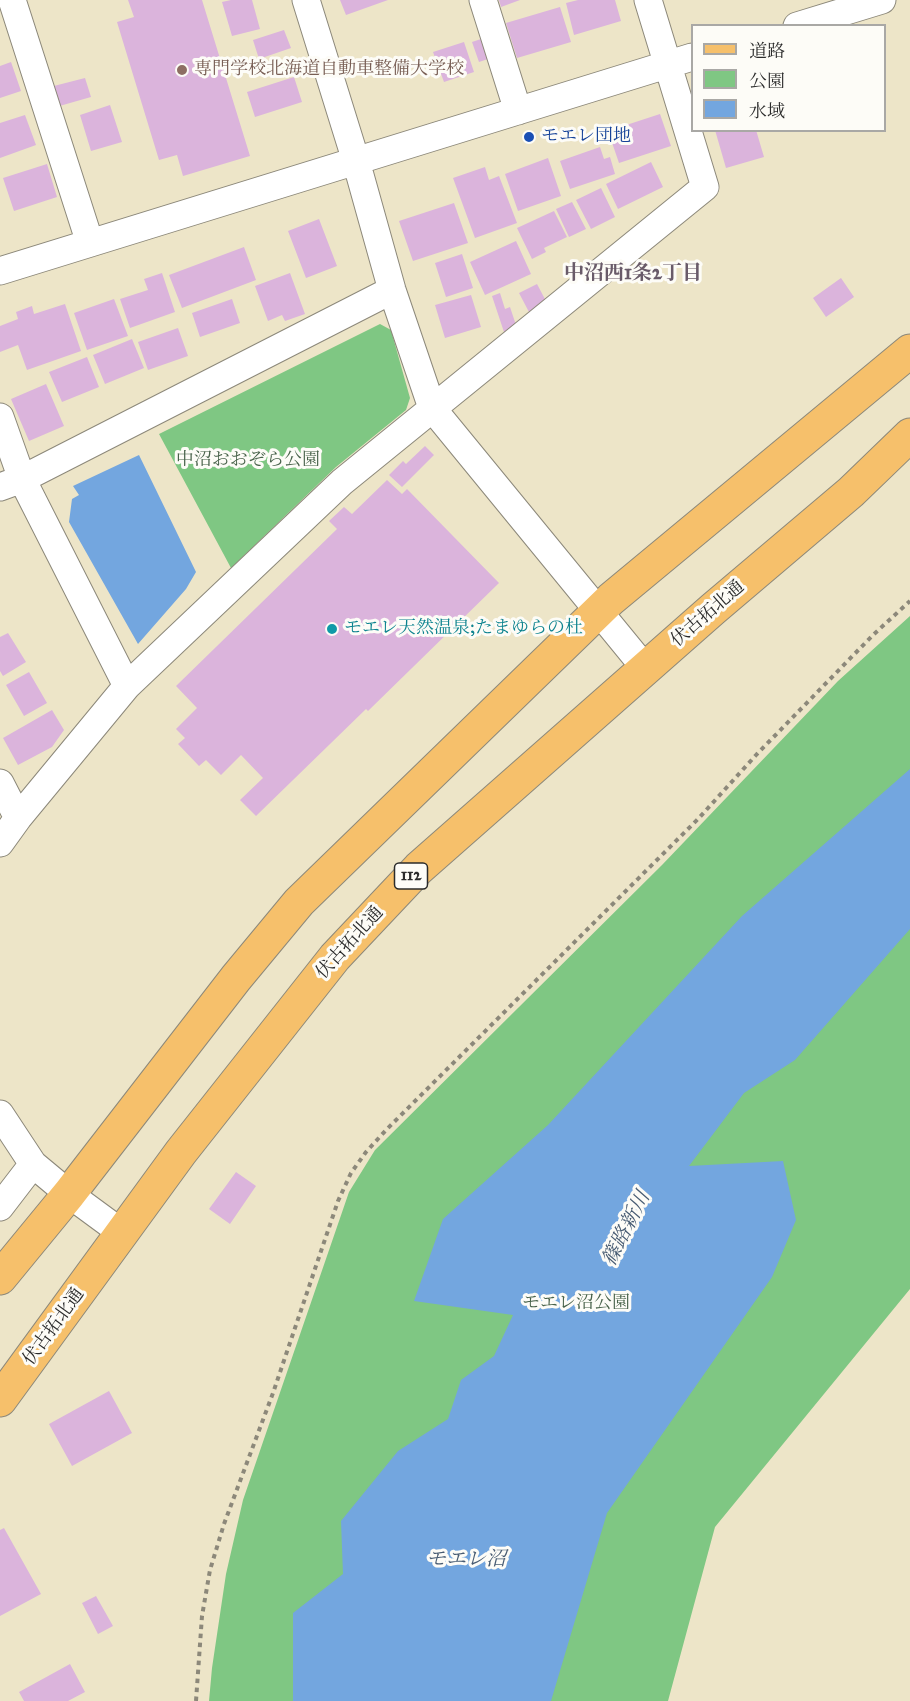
<!DOCTYPE html>
<meta charset="utf-8">
<style>
body{margin:0}
#map{position:relative;width:910px;height:1701px;overflow:hidden;background:#ede5c8;font-family:"IM FELL Great Primer","Noto Serif JP",serif}
canvas{display:block}
.legend{position:absolute;left:691px;top:24px;width:195px;height:108px;box-sizing:border-box;background:#fdfcf7;border:2px solid #a9a8a5;margin:0;padding:8px 10px;list-style:none;font-size:18px;color:#2b2b2b}
.legend li{display:flex;align-items:center;gap:12px;height:30px}
.legend b{width:30px;border:2px solid #a9a8a5}
</style>
<div id="map">
<canvas width="910" height="1701"></canvas>
<ul class="legend">
<li><b style="height:8px;background:#f6c06b"></b>道路</li>
<li><b style="height:16px;background:#7fc783"></b>公園</li>
<li><b style="height:16px;background:#73a6df"></b>水域</li>
</ul>
</div>
<script>
const c = document.querySelector('canvas').getContext('2d');
c.lineJoin = 'round';
function fillPath(path, color) {
  c.fillStyle = color;
  c.fill(path, 'evenodd');
}
function shape(rows) {
  const path = new Path2D();
  for (const r of rows) {
    path.moveTo(r[0], r[1]);
    for (let i = 2; i < r.length; i += 2) path.lineTo(r[i], r[i + 1]);
  }
  return path;
}
function trace(path, color, width, dash) {
  c.strokeStyle = color;
  c.lineWidth = width;
  c.lineCap = dash ? 'butt' : 'round';
  c.setLineDash(dash || []);
  c.stroke(path);
}
function write(font, color, halo, rows, align = 'center') {
  c.font = font + ' "IM FELL Great Primer","Noto Serif JP",serif';
  c.lineWidth = 6;
  c.setLineDash([]);
  c.textBaseline = 'middle';
  c.strokeStyle = halo;
  c.fillStyle = color;
  for (const [text, x, y, turn = 0] of rows) {
    c.save();
    c.translate(x, y);
    c.rotate((+turn || 0) * Math.PI / 180);
    c.textAlign = isNaN(turn) ? turn : align;
    if (halo) c.strokeText(text, 0, 0);
    c.fillText(text, 0, 0);
    c.restore();
  }
}
fillPath(shape([
 [380,324,391,330,410,398,406,410,336,467,231,568,159,434],
 [910,616,910,1289,715,1527,668,1701,209,1701,212,1668,226,1574,243,1500,349,1192,375,1150,662,865,838,681]
]), '#7fc783');
fillPath(shape([
 [139,455,196,572,186,589,138,644,69,522,72,499,79,495,73,486],
 [910,769,910,929,795,1060,744,1093,689,1166,783,1161,796,1220,772,1277,607,1513,551,1701,293,1701,293,1613,343,1574,341,1521,398,1451,448,1419,461,1380,494,1356,513,1315,414,1301,443,1219,548,1125,742,916]
]), '#73a6df');
fillPath(shape([
 [128,0,202,0,250,156,183,176,177,155,159,160,117,22,134,17],
 [231,0,252,0,260,29,232,36,222,2],
 [340,0,388,0,346,15],
 [499,0,520,0,501,7],
 [578,0,615,0,621,21,574,35,566,3],
 [560,7,571,42,517,58,506,23],
 [284,30,291,48,259,59,253,40],
 [484,38,491,58,479,62,472,42],
 [464,42,474,72,444,82,433,52],
 [11,62,21,91,0,98,0,66],
 [294,77,302,102,255,117,247,92],
 [85,78,91,97,56,107,50,87],
 [110,105,122,142,91,151,80,115],
 [660,114,671,146,619,163,608,131],
 [25,115,36,145,0,158,0,123],
 [715,130,756,130,764,157,726,168],
 [600,147,604,159,610,157,615,174,570,189,560,161],
 [548,158,561,196,518,211,505,174],
 [651,162,663,187,618,209,606,184],
 [47,164,57,197,14,211,3,178],
 [485,167,489,180,499,176,517,223,475,238,453,178],
 [601,188,615,217,591,229,576,200],
 [572,202,586,229,569,237,556,209],
 [454,203,468,243,413,261,399,221],
 [554,211,567,237,544,248,546,252,532,259,517,228],
 [319,219,337,266,306,278,288,231],
 [516,241,531,274,485,295,470,262],
 [244,247,256,280,182,308,169,275],
 [462,254,473,288,446,297,435,263],
 [162,273,175,312,130,328,120,299,148,290,144,279],
 [290,273,305,314,285,321,282,315,268,321,255,286],
 [841,278,854,297,826,317,813,298],
 [537,284,547,303,529,312,519,293],
 [500,293,505,309,510,307,517,328,504,332,492,296],
 [471,295,481,327,445,338,435,305],
 [114,299,128,336,87,350,74,313],
 [232,299,240,323,200,337,192,313],
 [65,304,81,351,27,370,18,345,0,352,0,326,18,319,16,312,32,306,34,314],
 [178,328,188,356,148,370,138,342],
 [132,339,144,368,105,384,93,355],
 [87,357,99,387,62,402,49,372],
 [46,384,64,426,29,441,11,399],
 [425,446,434,455,402,487,389,475,403,461,406,464],
 [387,480,402,494,407,489,499,583,368,711,366,709,256,816,240,800,263,778,241,755,221,775,206,760,199,766,178,744,185,738,176,729,197,708,176,686,337,529,329,521,344,507,352,514],
 [8,633,26,662,3,676,0,671,0,637],
 [29,672,47,703,24,716,6,685],
 [52,710,64,730,52,747,18,765,3,738],
 [236,1172,256,1186,230,1224,209,1209],
 [109,1391,132,1433,72,1466,49,1424],
 [4,1528,41,1594,0,1616,0,1530],
 [96,1596,113,1626,98,1634,82,1603],
 [70,1664,85,1692,68,1701,24,1701,19,1692]
]), '#dbb4dc');
const minor = shape([
 [12,0,90,243],
 [306,0,356,161,392,290,432,408,645,668],
 [483,0,518,111],
 [797,26,882,0],
 [0,271,692,57],
 [0,417,22,479,127,686],
 [0,487,22,479,392,290],
 [0,783,18,818],
 [0,843,18,818,127,686,342,482,705,187,648,0],
 [0,1114,33,1164,69,1194,122,1233],
 [0,1207,33,1164]
]);
const major = shape([
 [0,1278,69,1194,236,978,299,902,611,599,910,351],
 [0,1400,181,1152,335,957,419,868,713,609,851,492,910,435]
]);
trace(minor, '#8c887a', 29);
trace(major, '#8c887a', 35);
trace(shape([
 [196,1701,202,1616,210,1570,224,1524,273,1393,338,1201,351,1173,366,1152,387,1129,699,818,757,754,873,635,910,601]
]), '#8c887a', 4, [4.5, 4.5]);
trace(minor, '#fff', 27);
trace(major, '#f6c06b', 33);
for (const [x, y, r, color] of [
 [182,70,6,"#8d6e63"],
 [529,137,6,"#1a4fb4"],
 [332,629,6,"#0f9aa8"]
]) {
  const dot = new Path2D();
  dot.arc(x, y, r, 0, 2 * Math.PI);
  c.fillStyle = color;
  c.fill(dot);
  trace(dot, '#fdfcf7', 2);
}
for (const [x, y, w] of [
 [411,876,33]
]) {
  const box = new Path2D();
  box.roundRect(x - w / 2, y - 13, w, 26, 4.5);
  c.fillStyle = '#fdfcf7';
  c.fill(box);
  trace(box, '#2b2b2b', 1.5);
}
write('bold 16px', '#2b2b2b', null, [
 ["112",411,876]
]);
write('18px', '#785e54', '#fdfcf7', [
 ["専門学校北海道自動車整備大学校",194,70]
], 'left');
write('18px', '#164399', '#fdfcf7', [
 ["モエレ団地",541,137]
], 'left');
write('18px', '#48624a', '#fdfcf7', [
 ["中沼おおぞら公園",248,461],
 ["モエレ沼公園",576,1304]
]);
write('18px', '#2b2b2b', '#fdfcf7', [
 ["伏古拓北通",708,614,-41],
 ["伏古拓北通",350,943,-48],
 ["伏古拓北通",54,1327,-54]
]);
write('18px', '#0d838f', '#fdfcf7', [
 ["モエレ天然温泉;たまゆらの杜",344,629]
], 'left');
write('bold 20px', '#695b69', '#fdfcf7', [
 ["中沼西1条2丁目",633,274]
]);
write('italic 20px', '#485c73', '#fdfcf7', [
 ["篠路新川",627,1229,-63],
 ["モエレ沼",466,1560]
]);
</script>
